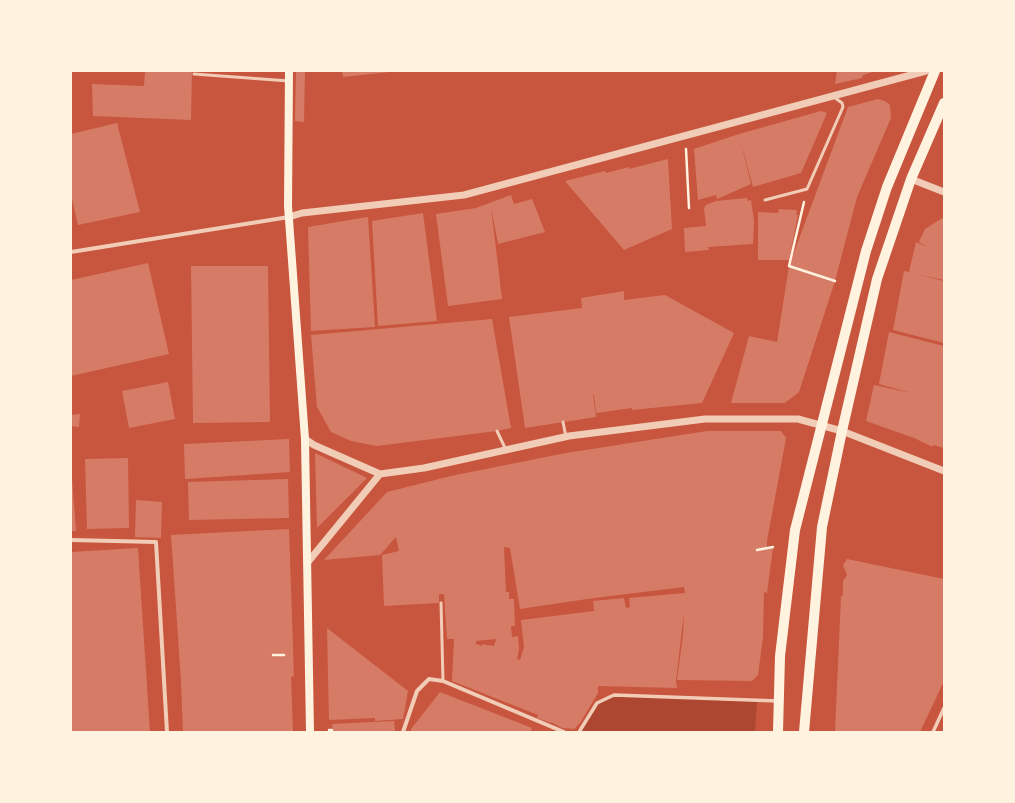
<!DOCTYPE html>
<style>
body{margin:0}
#map{position:relative;width:1015px;height:803px;overflow:hidden;background:#c8553d;font-family:"Open Sans",sans-serif}
canvas{display:block}
.frame{position:absolute;inset:0;border:72px solid #fff3e0;pointer-events:none}
</style>
<div id="map">
<canvas width="1015" height="803"></canvas>
<div class="frame"></div>
</div>
<script>
const g = document.querySelector('canvas').getContext('2d');
g.lineJoin = 'round';
function fill(path, color) { g.fillStyle = color; g.fill(path, 'evenodd'); }
const poly = rows => new Path2D(rows.map(r => 'M' + r).join(''));
function trace(path, color, width, dash) { g.strokeStyle = color; g.lineWidth = width; g.lineCap = dash ? 'butt' : 'round'; g.setLineDash(dash || []); g.stroke(path); }
const green = poly([
 [614,695,757,701,755,732,579,732,597,703]
]);
const building = poly([
 [145,71,192,71,191,120,93,116,92,84,144,86],
 [296,71,305,71,304,122,295,121],
 [342,71,389,71,389,72,343,77],
 [837,71,876,71,863,75,862,78,835,84],
 [878,99,885,101,890,105,891,118,857,197,835,281,799,392,785,403,731,403,749,336,777,342,789,266,848,107],
 [821,111,827,113,801,173,753,187,740,139,751,184,717,199,716,195,698,200,694,149,739,134],
 [117,123,140,212,78,225,71,195,71,134],
 [668,159,672,229,624,250,565,181,605,171,606,173,629,167,629,169],
 [511,195,514,204,532,199,545,232,498,244,491,207,502,299,448,306,436,214,476,208],
 [747,198,748,201,751,200,754,221,753,244,708,247,709,250,685,252,684,228,706,226,704,208,706,205,716,201],
 [779,209,797,210,796,215,798,215,789,260,758,260,758,212,778,213],
 [423,213,437,321,378,326,372,221],
 [368,217,375,327,311,331,308,227],
 [944,217,944,280,916,274,944,281,944,343,893,330,904,271,909,272,916,242,927,247,919,242,925,229],
 [148,263,169,354,71,376,71,280],
 [191,266,268,266,270,422,193,423],
 [624,291,624,300,665,295,734,333,702,403,632,410,632,408,596,413,594,395,593,395,596,417,525,428,509,317,582,308,581,298],
 [492,319,511,428,497,431,377,446,351,441,331,432,317,407,311,335],
 [889,332,944,346,944,448,933,445,933,447,914,438,866,421,874,385,911,393,879,384],
 [168,382,175,419,129,428,122,391],
 [80,414,79,427,71,426,71,415],
 [707,431,781,431,786,438,767,541,767,547,773,547,767,593,764,592,763,637,758,675,752,681,677,680,683,635,684,612,676,681,677,688,598,686,598,693,580,723,574,729,562,728,551,722,551,723,537,718,538,715,452,681,454,639,447,639,444,594,439,594,439,603,384,606,382,555,399,551,396,537,380,555,324,560,387,492,451,476,566,453],
 [504,547,510,548,520,609,594,598,684,587,685,593,629,598,630,607,626,608,624,598,593,601,594,611,521,620,524,647,520,660,517,659,519,650,502,648,519,650,518,636,512,637,511,626,515,626,514,599,509,599,509,592,506,592],
 [496,639,494,646,482,644,482,646,476,644,476,641],
 [289,439,290,472,185,479,184,444],
 [315,453,367,478,317,528],
 [128,458,129,528,87,529,85,459],
 [71,464,76,531,71,531],
 [288,479,289,518,189,520,188,482],
 [136,500,162,502,161,538,135,537],
 [289,529,294,676,291,677,293,732,183,732,181,681,171,535],
 [138,548,150,732,71,732,71,552],
 [847,559,944,579,944,681,920,732,835,732,841,596,843,595,843,581,847,575,843,565],
 [327,628,408,691,403,719,375,721,375,718,329,720],
 [440,692,532,728,530,732,411,732,411,729],
 [394,721,395,730,393,732,333,732,332,724]
]);
const path = poly([
 [686,149,689,208],
 [804,202,789,266,835,281],
 [757,550,773,547],
 [273,655,284,655],
 [329,730,332,730]
]);
const service = poly([
 [194,74,289,81],
 [765,200,807,189,843,107,842,103,834,97],
 [563,422,566,437],
 [497,431,506,450],
 [441,603,443,681]
]);
const pedestrian = poly([
 [579,732,597,703,614,695,778,701],
 [933,732,944,708]
]);
const minor = poly([
 [71,252,289,217],
 [71,540,156,542,167,732],
 [403,732,417,691,429,679,443,681,564,732]
]);
const tertiary = poly([
 [911,179,944,192],
 [289,217,302,213,464,195,926,71],
 [305,439,314,445,380,474,424,468,569,436,705,419,798,419,842,431,944,471],
 [308,562,380,474]
]);
const secondary = poly([
 [289,71,288,206,305,439,310,732]
]);
const primary = poly([
 [778,732,780,656,795,530,866,251,887,187,935,71],
 [804,732,822,527,842,431,877,279,911,179,944,103]
]);
fill(green, '#ae4732');
fill(building, '#d67c66');
trace(path, '#fff3e0', 2.5);
trace(service, '#f1ccb7', 3);
trace(pedestrian, '#f1ccb7', 3.5);
trace(minor, '#f1ccb7', 4);
trace(tertiary, '#f1ccb7', 7);
trace(secondary, '#fff3e0', 8);
trace(primary, '#fff3e0', 10);
</script>
